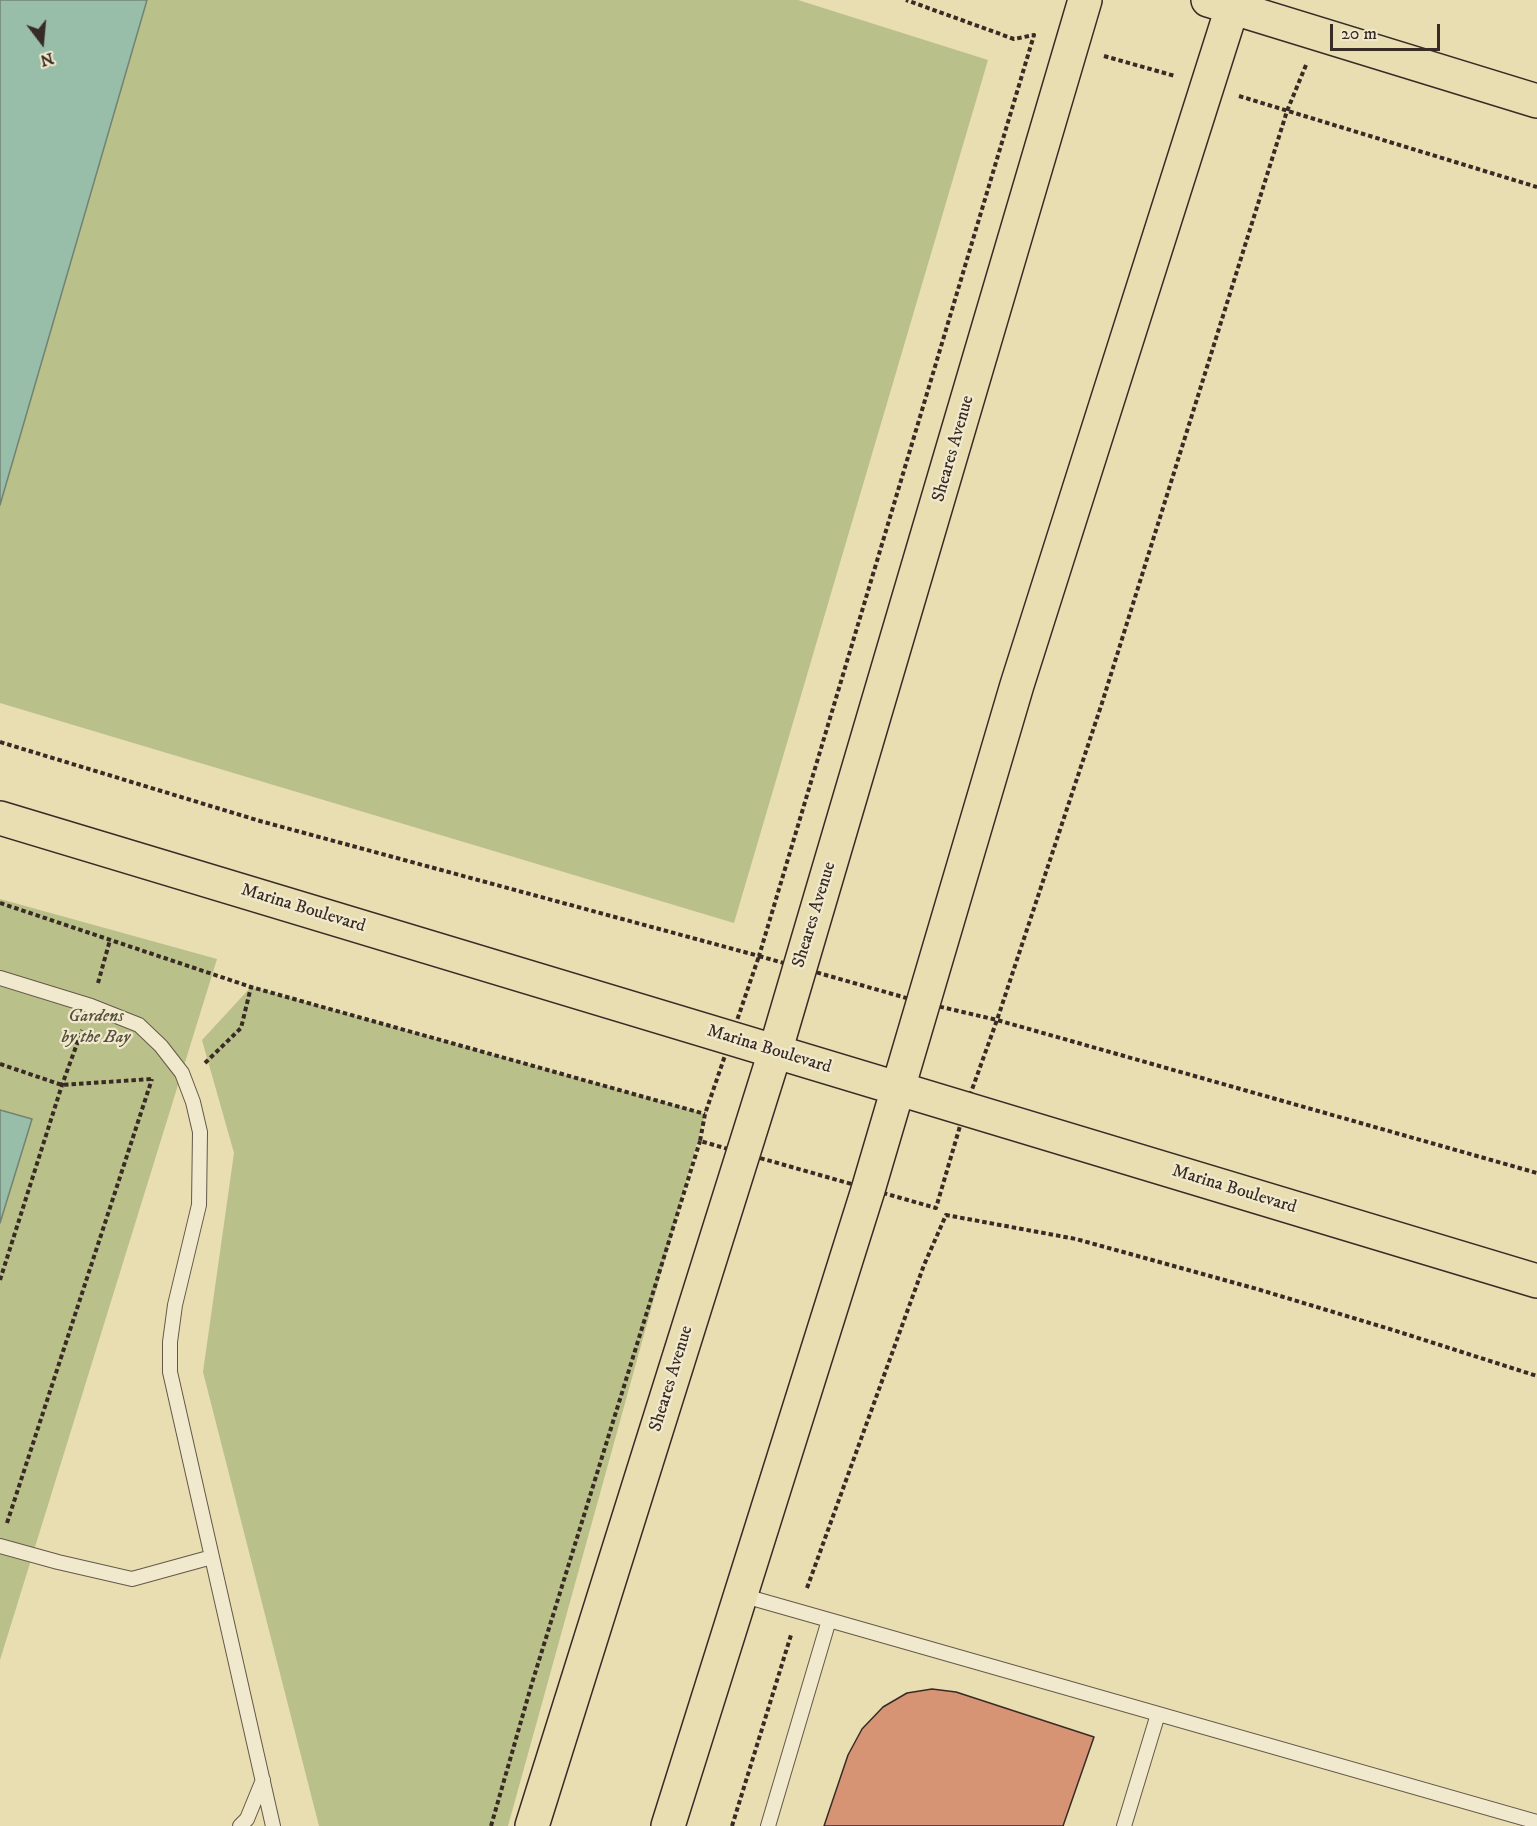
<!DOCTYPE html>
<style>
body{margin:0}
#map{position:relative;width:1537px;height:1826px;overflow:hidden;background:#e9ddb2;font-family:"IM FELL DW Pica",serif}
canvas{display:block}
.north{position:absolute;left:12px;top:12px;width:60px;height:60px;-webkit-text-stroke:4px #f1e9cd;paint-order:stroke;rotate:164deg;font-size:16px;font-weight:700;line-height:24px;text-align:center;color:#382b25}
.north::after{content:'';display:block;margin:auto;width:21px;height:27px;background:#382b25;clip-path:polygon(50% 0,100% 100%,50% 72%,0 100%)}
.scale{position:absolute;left:1330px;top:24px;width:110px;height:27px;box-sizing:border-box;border:3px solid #382b25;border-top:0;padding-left:8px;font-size:18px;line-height:21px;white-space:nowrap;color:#382b25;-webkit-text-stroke:4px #f1e9cd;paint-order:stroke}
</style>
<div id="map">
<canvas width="1537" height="1826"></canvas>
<div class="north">N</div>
<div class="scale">20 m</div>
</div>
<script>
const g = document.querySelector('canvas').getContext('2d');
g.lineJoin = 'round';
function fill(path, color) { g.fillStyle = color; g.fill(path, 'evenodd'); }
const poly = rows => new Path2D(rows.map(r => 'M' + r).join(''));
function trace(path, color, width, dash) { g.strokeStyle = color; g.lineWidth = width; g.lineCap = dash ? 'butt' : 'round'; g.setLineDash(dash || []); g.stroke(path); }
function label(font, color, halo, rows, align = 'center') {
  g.font = font + ' "IM FELL DW Pica",serif'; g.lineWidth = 4.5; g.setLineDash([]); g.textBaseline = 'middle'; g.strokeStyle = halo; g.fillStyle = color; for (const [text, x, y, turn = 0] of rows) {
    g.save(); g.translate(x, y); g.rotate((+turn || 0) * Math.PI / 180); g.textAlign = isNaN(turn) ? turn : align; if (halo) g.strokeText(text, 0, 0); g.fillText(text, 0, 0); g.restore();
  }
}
const green = poly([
 [0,0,798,0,988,60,734,923,0,703],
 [0,899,217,959,0,1660],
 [251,987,705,1114,508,1826,319,1826,203,1372,234,1153,202,1040]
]);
const water = poly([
 [0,0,147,0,0,505,0,0],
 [0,1110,32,1119,0,1223,0,1110]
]);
const building = poly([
 [932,1689,956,1692,1094,1737,1063,1826,824,1826,848,1755,862,1729,883,1707,907,1693,932,1689]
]);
const path = poly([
 [1104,56,1175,76],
 [1306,65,1287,111,1102,703,997,1020,1537,1173],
 [1239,96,1537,187],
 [0,742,260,821,759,956,1034,35,1014,39,906,0],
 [0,903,251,987,705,1114],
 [759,956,924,1003,997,1020,965,1109,936,1208,700,1141,705,1114,759,956],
 [98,983,110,940],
 [205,1063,241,1028,251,987],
 [0,1064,62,1085,152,1079],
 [0,1280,62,1085,82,1030],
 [7,1523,152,1079],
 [807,1588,924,1265,946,1215,1076,1239,1257,1289,1393,1330,1537,1376],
 [491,1826,532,1683,700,1141],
 [732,1826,791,1635]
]);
const lane = poly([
 [0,978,91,1006,139,1025,161,1046,182,1073,193,1102,200,1132,199,1205,175,1305,170,1342,170,1372,273,1826],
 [0,1546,58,1562,132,1579,212,1557],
 [741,1595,829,1620],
 [240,1826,247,1819,263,1780],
 [768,1826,829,1620,1537,1822],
 [1124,1826,1158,1714]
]);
const primary = poly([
 [1208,0,1537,101],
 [0,818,1537,1281],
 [532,1826,775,1052,1085,0],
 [668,1826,868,1190,1017,685,1232,8]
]);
const streetNames = [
 ["Sheares Avenue",954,449,-74],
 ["Marina Boulevard",303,909,17],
 ["Sheares Avenue",815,915,-73],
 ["Marina Boulevard",769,1050,17],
 ["Marina Boulevard",1234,1190,17],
 ["Sheares Avenue",672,1379,-73]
];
const parkNames = [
 ["Gardens",96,1017],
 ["by the Bay",96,1038]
];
fill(green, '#bac089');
fill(water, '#98bda8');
trace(water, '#728374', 1.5);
fill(building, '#d69475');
trace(building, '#382b25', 1.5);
trace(lane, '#645848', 16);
trace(primary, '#382b25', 36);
trace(path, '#382b25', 4, [4.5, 3]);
trace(lane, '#f1e9cd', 14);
trace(primary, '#e9ddb2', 33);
label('18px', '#382b25', '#f1e9cd', streetNames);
label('italic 18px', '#58503e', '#f1e9cd', parkNames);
</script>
